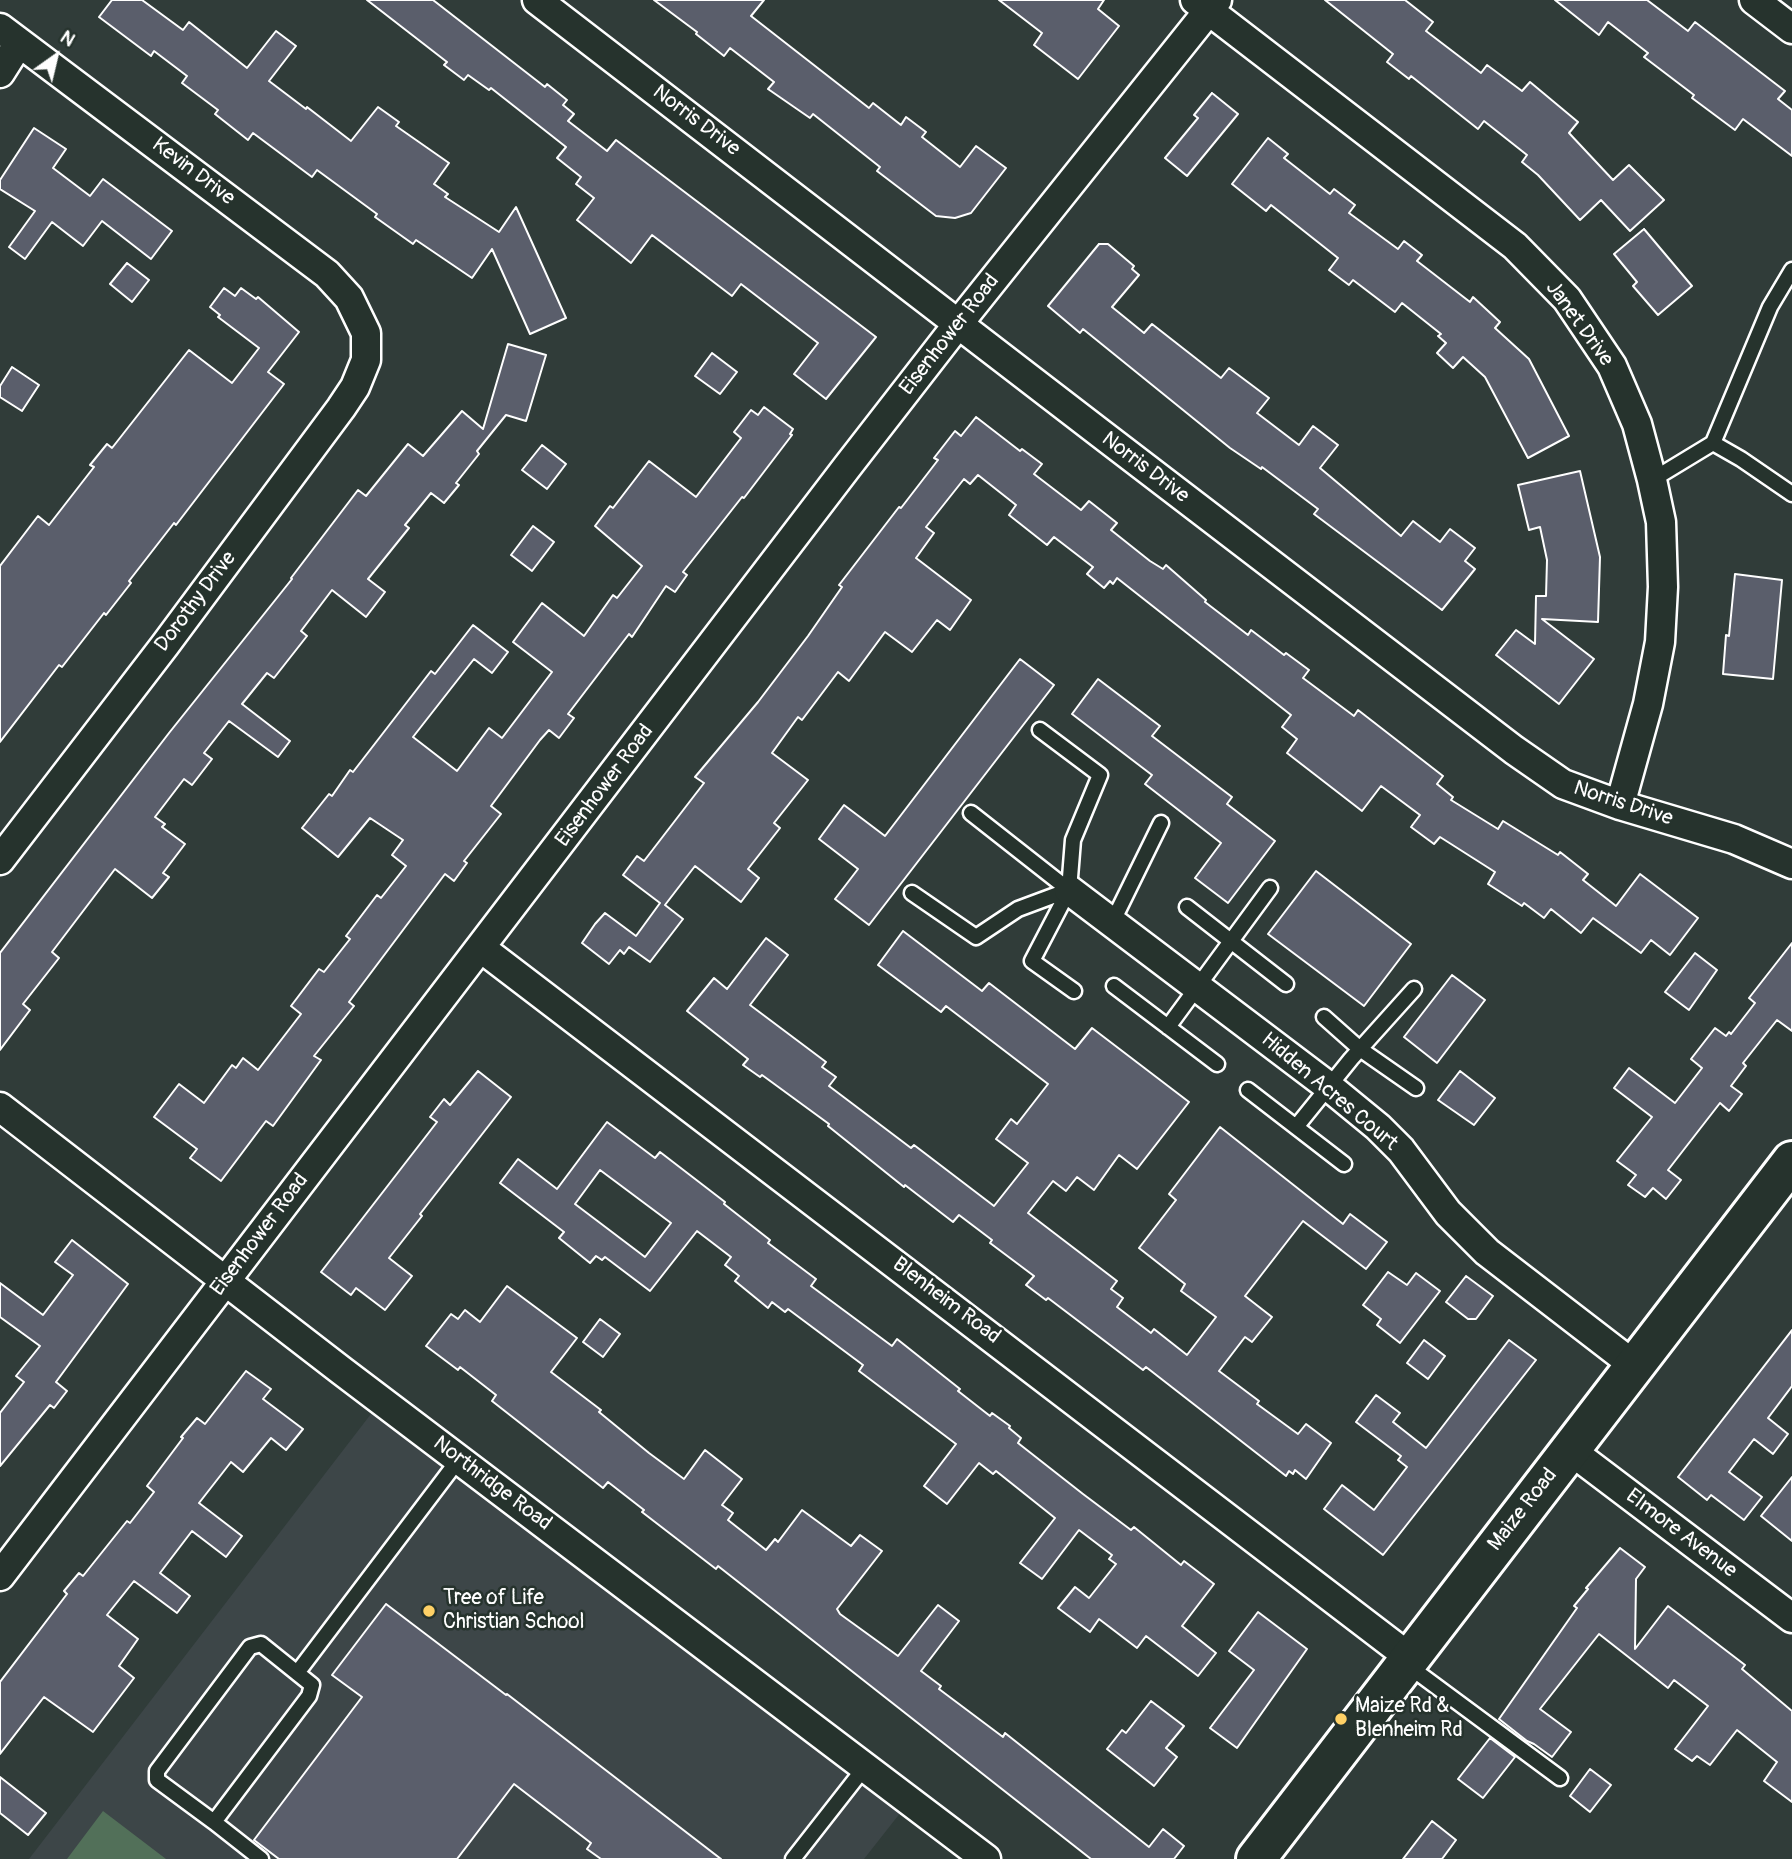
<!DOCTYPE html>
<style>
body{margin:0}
#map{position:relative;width:1792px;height:1859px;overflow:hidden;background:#303c39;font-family:Pangolin,sans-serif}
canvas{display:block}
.north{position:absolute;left:21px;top:21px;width:70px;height:70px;-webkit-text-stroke:5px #26332d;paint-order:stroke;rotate:34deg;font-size:19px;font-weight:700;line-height:28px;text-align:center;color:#fff}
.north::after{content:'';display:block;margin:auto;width:24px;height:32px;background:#fff;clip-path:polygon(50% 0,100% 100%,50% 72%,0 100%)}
</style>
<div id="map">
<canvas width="1792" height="1859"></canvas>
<div class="north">N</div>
</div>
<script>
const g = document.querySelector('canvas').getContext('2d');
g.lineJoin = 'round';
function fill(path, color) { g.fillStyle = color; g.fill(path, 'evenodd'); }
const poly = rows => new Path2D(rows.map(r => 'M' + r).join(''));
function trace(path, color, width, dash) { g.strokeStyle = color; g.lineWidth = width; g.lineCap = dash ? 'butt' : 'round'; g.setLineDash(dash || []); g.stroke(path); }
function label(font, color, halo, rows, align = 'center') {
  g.font = font + ' Pangolin,sans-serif'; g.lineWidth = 5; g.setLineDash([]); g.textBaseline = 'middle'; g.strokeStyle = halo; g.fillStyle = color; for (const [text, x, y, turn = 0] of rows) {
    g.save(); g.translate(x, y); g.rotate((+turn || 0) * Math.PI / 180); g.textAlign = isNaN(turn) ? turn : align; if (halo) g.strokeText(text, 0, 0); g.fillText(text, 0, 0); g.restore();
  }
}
const built = poly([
 [374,1410,901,1812,864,1859,29,1859]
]);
const green = poly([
 [103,1811,166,1859,67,1859]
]);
const building = poly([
 [112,0,142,0,183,30,189,22,247,68,276,31,296,46,269,81,306,109,307,107,351,141,378,107,399,122,396,126,449,163,434,184,448,194,445,197,499,232,516,207,566,318,530,334,492,249,472,278,416,240,413,244,375,217,377,214,317,170,312,177,253,133,248,140,215,114,218,110,182,83,187,76,154,51,151,56,99,17,112,0],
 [367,0,433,0,545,87,547,84,567,100,563,105,574,114,568,121,607,151,616,140,876,337,826,399,794,374,818,343,741,284,732,296,652,235,631,263,577,220,594,198,576,184,581,177,557,158,566,147,491,88,489,90,468,75,464,80,444,65,447,62,367,0],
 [654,0,764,0,751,16,869,108,873,103,901,125,906,117,926,132,922,137,960,167,976,146,1006,168,971,213,955,218,936,216,877,171,880,167,813,114,810,118,768,89,774,82,730,48,724,56,696,34,697,32,654,0],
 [999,0,1104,0,1098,9,1119,26,1078,79,1034,45,1042,33,999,0],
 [1325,0,1405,0,1433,22,1426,31,1481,73,1487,65,1522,91,1530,82,1578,122,1569,133,1613,180,1629,165,1664,200,1630,231,1601,200,1580,220,1538,175,1522,162,1527,155,1484,121,1478,129,1411,76,1409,79,1387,62,1393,54,1325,0],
 [1555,0,1647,0,1688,31,1695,22,1785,91,1778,99,1792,110,1792,156,1743,119,1735,130,1692,98,1694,95,1644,57,1648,53,1608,22,1599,35,1555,0],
 [1212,93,1238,114,1187,176,1165,158,1198,118,1194,115,1212,93],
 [34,128,66,149,53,168,90,196,103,179,172,231,151,259,102,221,83,246,52,222,25,259,9,247,35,211,0,189,0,180,34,128],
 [1268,138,1288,154,1284,158,1330,194,1334,189,1355,205,1349,213,1398,249,1404,241,1422,255,1417,261,1470,302,1473,297,1500,322,1495,328,1529,359,1569,436,1528,458,1485,377,1463,357,1453,368,1437,353,1446,343,1438,336,1441,334,1402,303,1395,312,1353,280,1349,285,1329,270,1338,258,1271,205,1266,211,1232,184,1268,138],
 [1644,229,1692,286,1658,315,1633,286,1637,282,1614,254,1644,229],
 [1099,244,1108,244,1134,266,1132,269,1139,275,1112,307,1144,333,1152,324,1221,378,1229,368,1269,398,1257,413,1299,445,1313,426,1338,445,1320,468,1401,536,1413,521,1440,542,1450,529,1475,548,1465,561,1475,569,1442,610,1314,514,1318,509,1262,467,1261,469,1230,448,1083,329,1080,333,1048,306,1099,244],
 [127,263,149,280,132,302,110,284,127,263],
 [224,288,235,296,241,288,256,299,258,297,299,332,268,372,284,384,176,525,174,523,129,581,131,583,106,615,104,613,62,667,59,665,0,742,0,566,38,516,49,525,94,467,90,465,107,444,112,448,189,350,232,383,259,348,218,317,220,315,210,307,224,288],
 [508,344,546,355,526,421,506,415,477,451,479,454,456,483,459,485,444,503,431,493,405,525,409,528,368,579,385,592,366,617,332,590,301,631,307,636,274,678,267,673,242,704,290,741,278,757,229,721,204,753,212,759,192,785,184,779,155,817,165,824,162,827,185,844,163,873,169,877,152,898,115,869,52,952,59,958,23,1004,30,1010,0,1050,0,953,169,733,292,579,291,578,358,490,366,496,408,444,423,456,462,411,483,429,508,344],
 [712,353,737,372,720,394,695,376,712,353],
 [12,367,39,385,22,411,0,397,0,386,12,367],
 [764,407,793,429,790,434,792,435,744,498,742,497,683,572,687,575,675,592,666,586,632,637,629,634,568,714,574,718,559,738,549,730,540,740,491,806,501,814,464,861,467,863,454,881,445,874,349,1002,354,1006,314,1056,321,1060,273,1126,266,1121,221,1181,190,1158,197,1149,154,1117,179,1084,204,1103,232,1065,236,1068,243,1058,258,1070,301,1014,291,1006,319,969,324,972,350,939,346,936,377,895,381,898,406,866,392,855,403,840,370,818,338,857,302,828,329,794,332,796,350,770,353,772,431,671,435,674,473,625,508,652,492,673,474,659,413,737,457,771,489,728,502,738,552,672,513,642,542,603,584,636,613,595,617,598,642,566,595,526,610,506,613,508,649,461,696,497,741,438,734,432,751,410,758,415,764,407],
 [976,417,1020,451,1022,449,1042,464,1034,474,1081,510,1089,501,1117,523,1111,530,1150,561,1163,569,1166,565,1206,600,1205,602,1248,635,1251,630,1284,655,1286,653,1309,670,1303,678,1354,716,1358,710,1443,776,1437,784,1453,797,1451,800,1498,829,1503,821,1558,855,1560,852,1588,874,1583,880,1616,906,1640,874,1698,918,1670,955,1651,940,1641,953,1593,918,1581,933,1551,909,1544,918,1524,903,1522,906,1488,884,1495,872,1440,837,1434,844,1411,827,1420,815,1381,786,1362,811,1287,753,1297,739,1282,727,1291,715,1117,578,1113,584,1110,581,1104,588,1087,574,1093,567,1054,537,1047,545,1009,515,1016,505,978,475,970,484,964,479,926,527,934,533,916,558,971,600,950,630,937,620,912,652,885,632,849,681,838,672,802,720,798,717,772,753,808,780,774,823,780,828,748,869,759,878,741,902,695,866,665,905,683,919,650,962,629,947,624,954,620,950,609,964,582,943,595,924,605,913,636,936,660,903,623,875,637,856,644,861,704,783,695,777,758,702,808,636,842,587,839,585,899,507,901,508,938,460,934,458,955,431,961,436,976,417],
 [542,445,566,464,547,489,522,470,542,445],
 [1580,471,1600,557,1598,622,1542,619,1594,659,1559,704,1496,655,1516,630,1535,644,1536,596,1546,596,1547,560,1540,527,1529,530,1518,485,1580,471],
 [533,526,554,542,532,571,511,555,533,526],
 [1735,574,1782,580,1773,679,1723,674,1726,635,1729,636,1735,574],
 [1020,659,1054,685,869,925,835,899,858,869,819,839,844,805,885,836,1020,659],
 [1098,679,1160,726,1152,736,1232,797,1227,804,1275,841,1228,903,1195,878,1221,843,1145,784,1152,775,1072,714,1098,679],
 [1316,871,1411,944,1364,1006,1268,934,1316,871],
 [903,931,982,991,989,983,1075,1049,1092,1028,1189,1102,1137,1169,1119,1155,1094,1190,1077,1177,1066,1191,1053,1181,1028,1213,1117,1281,1111,1289,1123,1298,1117,1307,1151,1333,1154,1329,1187,1355,1216,1317,1181,1291,1185,1284,1139,1248,1176,1200,1169,1194,1220,1127,1343,1224,1350,1214,1387,1242,1366,1269,1303,1221,1245,1296,1272,1317,1252,1342,1245,1337,1219,1371,1259,1401,1257,1404,1298,1434,1306,1424,1331,1443,1306,1479,1295,1470,1293,1474,1289,1471,1286,1476,1146,1367,1143,1370,1048,1298,1046,1300,1026,1285,1034,1276,990,1243,992,1240,959,1215,953,1222,905,1185,904,1187,828,1126,829,1124,762,1075,760,1077,743,1065,748,1059,687,1011,714,978,727,989,766,938,788,955,750,1005,826,1062,822,1067,836,1077,829,1086,911,1148,914,1145,994,1206,1028,1163,996,1139,1011,1119,1017,1124,1048,1084,946,1006,941,1012,878,965,903,931],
 [1792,943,1792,1031,1777,1020,1743,1063,1746,1066,1731,1086,1742,1094,1729,1111,1720,1103,1668,1170,1681,1180,1666,1199,1653,1188,1645,1197,1628,1185,1636,1175,1617,1161,1652,1117,1614,1088,1629,1068,1675,1103,1702,1068,1691,1059,1715,1028,1726,1036,1729,1032,1731,1034,1755,1003,1749,998,1792,943],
 [1695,953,1717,970,1689,1010,1665,992,1695,953],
 [1452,975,1485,1000,1437,1063,1404,1037,1452,975],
 [478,1071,511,1097,420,1214,422,1216,389,1258,412,1276,385,1310,356,1288,351,1295,321,1272,437,1122,430,1117,444,1099,450,1105,478,1071],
 [1460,1071,1495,1098,1474,1125,1438,1100,1460,1071],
 [607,1122,655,1158,660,1152,725,1202,724,1204,770,1240,768,1243,816,1279,811,1286,892,1346,897,1339,960,1389,958,1391,990,1416,992,1413,1010,1426,1009,1428,1021,1438,1018,1443,1083,1494,1131,1530,1134,1527,1181,1565,1184,1561,1214,1584,1182,1626,1216,1653,1198,1676,1146,1636,1137,1648,1099,1619,1090,1632,1058,1608,1075,1587,1089,1598,1116,1564,1109,1559,1112,1555,1079,1530,1042,1579,1020,1563,1055,1518,996,1471,993,1474,979,1463,947,1504,924,1486,956,1444,859,1371,863,1365,788,1309,785,1312,772,1302,768,1308,735,1281,739,1276,725,1265,731,1257,697,1231,650,1291,605,1257,602,1260,596,1256,590,1263,559,1238,564,1232,500,1183,518,1159,557,1189,607,1122],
 [600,1170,671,1223,645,1257,575,1204,600,1170],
 [72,1240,128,1284,56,1382,67,1391,54,1408,50,1405,0,1466,0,1413,24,1382,16,1376,40,1346,0,1317,0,1283,43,1315,73,1275,55,1262,72,1240],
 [1388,1272,1407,1285,1416,1273,1440,1291,1400,1343,1377,1325,1381,1319,1363,1305,1388,1272],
 [1466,1276,1493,1296,1476,1319,1468,1319,1446,1302,1466,1276],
 [507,1286,577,1338,551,1372,601,1410,599,1412,649,1453,684,1479,705,1450,742,1479,722,1505,733,1513,728,1520,766,1550,775,1539,778,1542,802,1510,851,1546,860,1535,882,1551,837,1609,840,1614,898,1656,938,1605,959,1621,921,1671,941,1686,939,1689,1003,1737,1005,1733,1149,1847,1163,1829,1184,1846,1174,1859,1091,1859,718,1566,716,1569,642,1512,644,1510,608,1482,603,1488,492,1401,496,1395,460,1367,458,1370,426,1346,451,1314,458,1319,465,1310,480,1322,507,1286],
 [600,1319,620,1334,603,1357,583,1342,600,1319],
 [1792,1330,1792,1386,1768,1418,1788,1434,1773,1454,1754,1439,1729,1472,1762,1497,1744,1520,1711,1495,1707,1500,1678,1477,1792,1330],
 [1424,1340,1445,1356,1428,1379,1407,1363,1424,1340],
 [1509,1340,1536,1360,1383,1555,1324,1509,1342,1485,1374,1510,1407,1467,1398,1460,1401,1456,1356,1422,1376,1395,1400,1413,1393,1422,1426,1448,1509,1340],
 [246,1371,271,1389,263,1399,303,1429,286,1450,271,1438,243,1472,231,1462,199,1503,242,1536,226,1557,192,1531,160,1573,190,1596,177,1613,134,1581,107,1615,138,1639,119,1666,134,1678,93,1732,44,1697,0,1754,0,1682,67,1594,64,1591,79,1573,83,1576,127,1521,130,1523,154,1492,147,1486,183,1438,181,1437,197,1418,205,1424,246,1371],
 [1792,1477,1792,1541,1761,1516,1792,1477],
 [1620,1548,1645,1567,1636,1579,1635,1649,1668,1606,1745,1665,1742,1669,1792,1711,1792,1802,1764,1781,1777,1762,1737,1730,1710,1765,1697,1756,1692,1761,1675,1749,1708,1706,1674,1680,1668,1688,1599,1634,1540,1709,1571,1732,1552,1757,1534,1744,1527,1741,1499,1719,1577,1608,1574,1606,1588,1589,1586,1588,1620,1548],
 [386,1604,506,1695,507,1694,721,1859,601,1859,587,1849,591,1843,514,1784,457,1859,279,1859,254,1840,362,1697,332,1675,386,1604],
 [1258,1612,1307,1649,1237,1748,1210,1728,1254,1670,1229,1651,1258,1612],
 [1151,1701,1184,1726,1166,1748,1177,1757,1154,1786,1107,1749,1122,1730,1126,1733,1151,1701],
 [1490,1738,1515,1757,1483,1798,1458,1779,1490,1738],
 [1590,1769,1611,1785,1590,1812,1570,1796,1590,1769],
 [0,1777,46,1813,28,1835,0,1813,0,1777],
 [1432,1821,1456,1840,1442,1859,1403,1859,1432,1821]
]);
const lane = poly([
 [1713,443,1741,459,1792,494],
 [1652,480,1713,443,1770,307,1792,270],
 [1040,730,1100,775,1073,840,1069,890,1032,961,1074,991],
 [971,813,1069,890],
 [912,893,976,937,1018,909,1069,890],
 [1187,907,1286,984],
 [1112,923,1161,823],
 [1114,986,1217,1064],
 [1324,1017,1360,1049,1416,1088],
 [1168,1027,1270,888],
 [1248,1090,1344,1164],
 [1296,1127,1351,1059,1414,989],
 [261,1644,312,1685,309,1696,214,1822,157,1780,157,1771,250,1647,261,1644],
 [1406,1664,1560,1778],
 [297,1673,459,1459],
 [214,1822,261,1859],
 [793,1859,865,1767]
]);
const street = poly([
 [537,0,1100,433,1514,750,1563,784,1620,805,1734,839,1792,864],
 [1195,0,1515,246,1567,299,1612,366,1637,424,1652,480,1661,522,1663,587,1660,642,1648,704,1620,805],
 [1754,0,1792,29],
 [0,28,327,274,349,298,366,333,366,360,355,387,341,408,165,645,0,860],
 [0,73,19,43],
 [1069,890,1328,1086,1378,1127,1401,1150,1448,1213,1487,1252,1635,1366],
 [481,948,1409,1657],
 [0,1107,342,1371,986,1859],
 [1570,1450,1792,1618],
 [0,1576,847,467,958,324,1217,0]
]);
const secondary = poly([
 [1256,1859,1792,1161]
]);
const markers = [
 [429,1611,7,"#ffd166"],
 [1341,1719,7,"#ffd166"]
];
const streetNames = [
 ["Norris Drive",696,121,37],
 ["Kevin Drive",193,172,37],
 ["Janet Drive",1579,324,54],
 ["Eisenhower Road",950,335,-52],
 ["Norris Drive",1145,468,37],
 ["Dorothy Drive",196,602,-53],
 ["Eisenhower Road",605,786,-53],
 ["Norris Drive",1623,804,18],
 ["Hidden Acres Court",1329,1092,40],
 ["Eisenhower Road",260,1235,-53],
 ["Blenheim Road",946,1301,37],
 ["Northridge Road",492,1484,37],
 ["Maize Road",1523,1510,-52],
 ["Elmore Avenue",1681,1534,37]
];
const poiNames = [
 ["Tree of Life",443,1599],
 ["Christian School",443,1623],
 ["Maize Rd &",1355,1707],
 ["Blenheim Rd",1355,1731]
];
fill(built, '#3d4648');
fill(green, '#527059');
fill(building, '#5a5e6b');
trace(building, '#fff', 2);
trace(lane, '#fff', 19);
trace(street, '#fff', 33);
trace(secondary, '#fff', 44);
trace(lane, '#26332d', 14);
trace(street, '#26332d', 28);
trace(secondary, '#26332d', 38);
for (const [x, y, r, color] of markers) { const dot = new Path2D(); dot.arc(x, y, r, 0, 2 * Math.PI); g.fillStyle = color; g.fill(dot); trace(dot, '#26332d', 2.5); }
label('21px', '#fff', '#26332d', streetNames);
label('21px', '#fff', '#26332d', poiNames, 'left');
</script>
